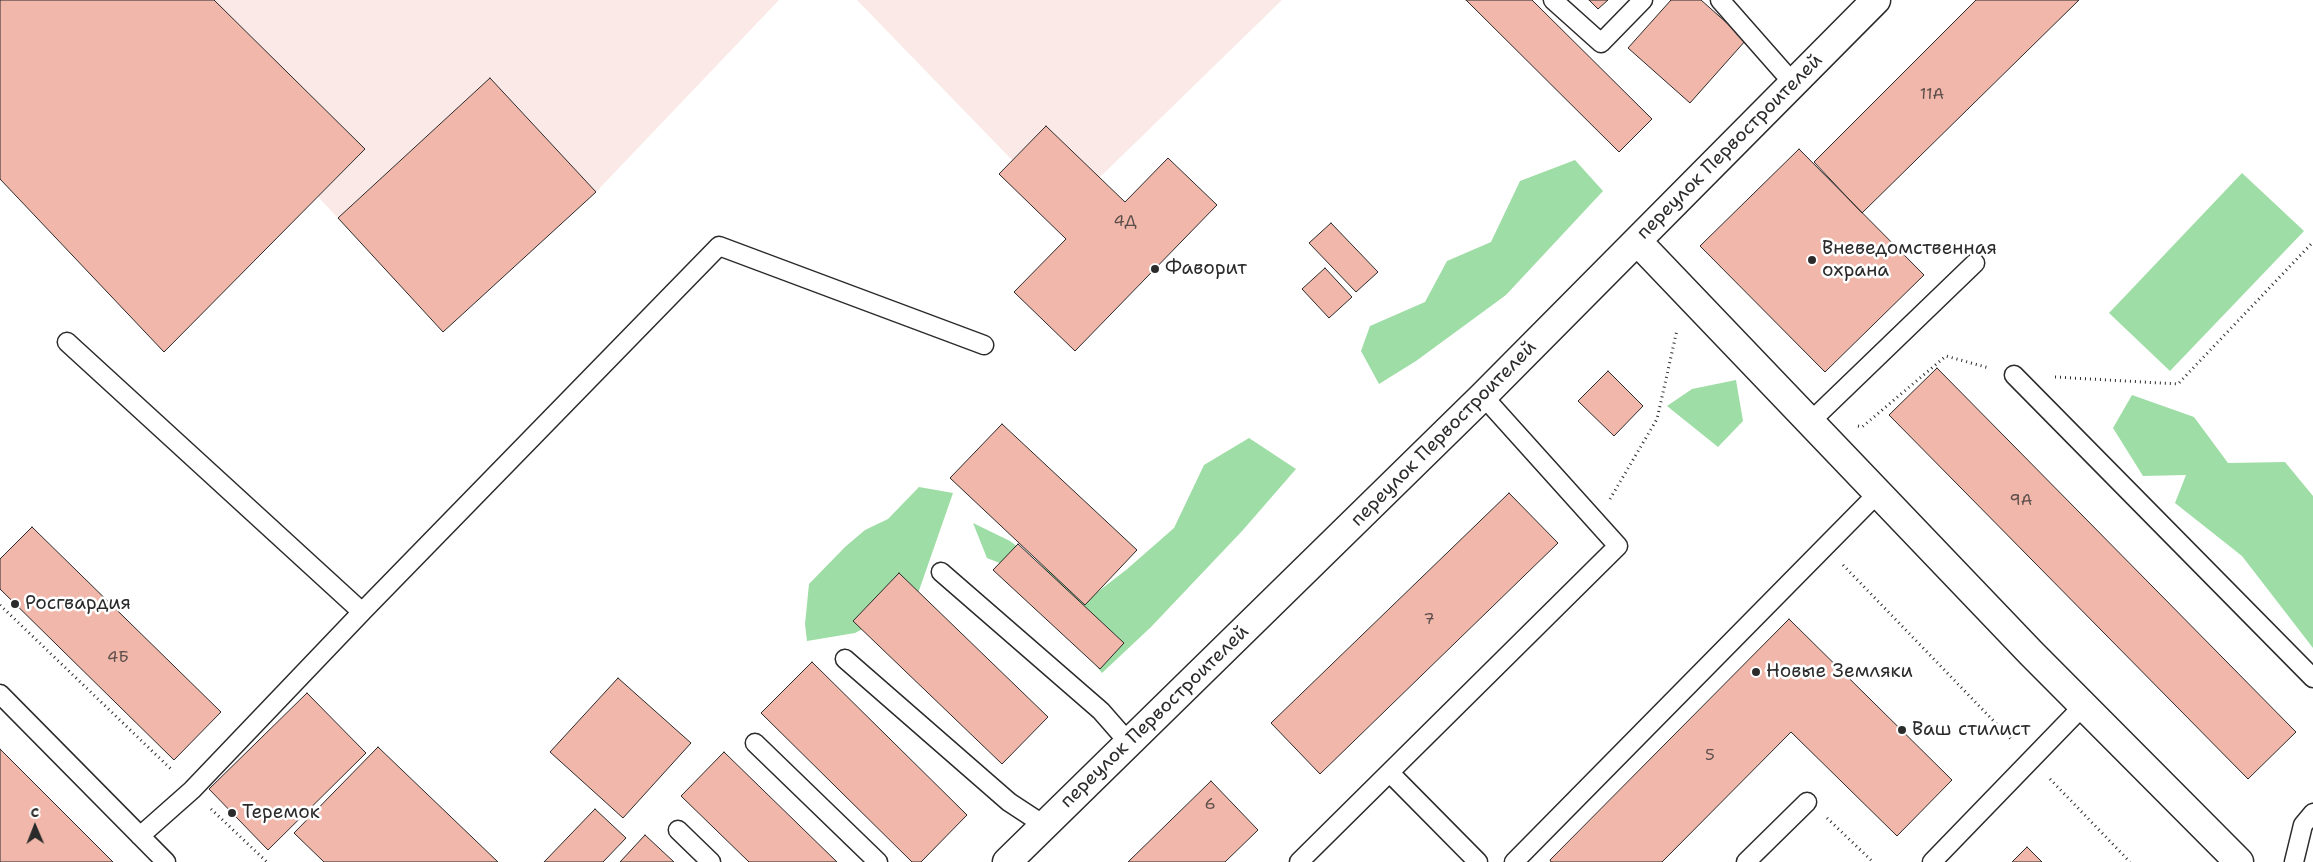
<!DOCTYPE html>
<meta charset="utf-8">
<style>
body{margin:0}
#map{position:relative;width:2313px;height:862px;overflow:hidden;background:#fff;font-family:"Shantell Sans",sans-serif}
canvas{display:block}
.north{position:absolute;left:10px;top:802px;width:50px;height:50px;-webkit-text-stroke:4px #fff;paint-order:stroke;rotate:359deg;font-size:14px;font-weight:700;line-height:20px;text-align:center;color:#2b2b2b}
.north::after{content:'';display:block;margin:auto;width:18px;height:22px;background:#2b2b2b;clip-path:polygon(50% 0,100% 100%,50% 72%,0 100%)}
</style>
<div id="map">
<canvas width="2313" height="862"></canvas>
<div class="north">С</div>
</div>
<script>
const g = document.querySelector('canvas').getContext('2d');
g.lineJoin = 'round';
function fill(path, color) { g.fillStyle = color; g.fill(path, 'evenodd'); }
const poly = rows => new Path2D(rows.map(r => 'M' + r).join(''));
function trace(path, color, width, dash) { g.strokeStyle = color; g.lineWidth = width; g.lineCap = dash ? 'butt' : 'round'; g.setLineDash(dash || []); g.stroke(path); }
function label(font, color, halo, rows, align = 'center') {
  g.font = font + ' "Shantell Sans",sans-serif'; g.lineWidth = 5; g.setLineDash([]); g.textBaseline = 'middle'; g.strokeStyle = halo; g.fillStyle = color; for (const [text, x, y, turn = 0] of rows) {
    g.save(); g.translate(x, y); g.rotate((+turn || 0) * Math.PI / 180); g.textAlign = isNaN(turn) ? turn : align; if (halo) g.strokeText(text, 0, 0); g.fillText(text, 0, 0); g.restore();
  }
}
const built = poly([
 [214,0,779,0,596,192,490,78,338,218,318,197,365,149],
 [857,0,1282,0,1099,178,1046,126,1012,160]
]);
const green = poly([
 [1575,160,1603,191,1506,295,1416,361,1379,384,1361,351,1370,326,1425,302,1447,261,1491,242,1520,181],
 [2242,173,2304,231,2170,371,2109,313],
 [1736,380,1743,421,1718,447,1667,406,1692,389],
 [2132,395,2194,417,2228,463,2285,462,2313,496,2313,648,2242,556,2175,503,2186,475,2143,476,2113,428],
 [1249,438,1296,469,1243,530,1151,627,1102,673,1022,572,987,558,973,523,1010,541,1087,600,1126,570,1174,528,1204,465],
 [919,487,953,493,915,602,855,633,807,641,805,624,809,584,845,547,865,530,888,519]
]);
const building = poly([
 [0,0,214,0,365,149,164,352,0,179,0,0],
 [1466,0,1532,0,1652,119,1619,152,1466,0],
 [1589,0,1608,0,1598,9,1589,0],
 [1671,0,1701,0,1746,40,1690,103,1628,48,1671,0],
 [1976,0,2079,0,1862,213,1814,162,1976,0],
 [490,78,596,192,443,332,338,218,490,78],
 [1046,126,1125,202,1168,158,1217,205,1075,351,1014,292,1066,239,999,174,1046,126],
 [1799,149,1924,275,1825,372,1700,246,1799,149],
 [1331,223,1378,272,1356,292,1309,243,1331,223],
 [1325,268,1352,297,1329,318,1302,289,1325,268],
 [1937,368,2296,732,2248,779,1889,415,1937,368],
 [1608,371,1643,406,1614,436,1578,401,1608,371],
 [1002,424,1137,550,1085,605,950,478,1002,424],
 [1509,493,1558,543,1320,774,1271,723,1509,493],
 [32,527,221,712,174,760,0,589,0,559,32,527],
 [1018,544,1124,643,1100,669,993,570,1018,544],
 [899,573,1048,717,1002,764,853,621,899,573],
 [1789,619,1952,780,1897,836,1791,732,1662,862,1551,862,1550,860,1789,619],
 [812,662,967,815,921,862,912,862,761,713,812,662],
 [618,678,691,743,623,818,550,752,618,678],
 [307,693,366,753,268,850,209,789,307,693],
 [378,747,498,862,324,862,294,833,378,747],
 [0,749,113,862,0,862,0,749],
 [724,752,837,862,749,862,681,796,724,752],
 [1211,781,1258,830,1225,862,1128,862,1211,781],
 [595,809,626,838,603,862,544,862,595,809],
 [645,835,674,862,620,862,645,835],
 [2027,847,2042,862,2012,862,2027,847]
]);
const path = poly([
 [2055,377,2178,384,2313,242],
 [1858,426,1862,427,1946,356,1989,368],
 [1610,499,1657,419,1677,330],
 [1843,565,2012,740],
 [0,605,173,771],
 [2050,779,2130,862],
 [211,809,267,862],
 [1827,818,1873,862]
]);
const service = poly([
 [1553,0,1601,43,1643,0],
 [1720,0,1793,83],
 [67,342,362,612,192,790,140,836],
 [2014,375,2313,678],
 [1810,422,1975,263],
 [941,572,1101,711,1129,743],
 [362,612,719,246,984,345],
 [845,659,1009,802,1044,825],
 [0,694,166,862],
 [755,743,878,862],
 [1390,773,1478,862],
 [678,830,711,862],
 [1299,862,1618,546,1483,396],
 [1514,862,1878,493],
 [1746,862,1807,802],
 [1932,862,2084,705],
 [2294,862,2303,825,2313,813]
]);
const minor = poly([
 [1637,241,2031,653,2239,862],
 [1007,862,1483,396,1876,0]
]);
const markers = [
 [1812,260,5,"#2b2b2b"],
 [1155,269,5,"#2b2b2b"],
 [15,604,5,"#2b2b2b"],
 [1756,672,5,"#2b2b2b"],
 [1902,730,5,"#2b2b2b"],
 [232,813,5,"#2b2b2b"]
];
const numberNames = [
 ["11А",1932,95],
 ["4Д",1125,222],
 ["9А",2021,501],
 ["7",1429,620],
 ["4Б",118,658],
 ["5",1710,756],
 ["6",1210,805]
];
const streetNames = [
 ["переулок Первостроителей",1730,147,-45],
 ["переулок Первостроителей",1444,434,-45],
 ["переулок Первостроителей",1155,717,-44]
];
const poiNames = [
 ["Вневедомственная",1822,249],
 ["охрана",1822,271],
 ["Фаворит",1165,269],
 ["Росгвардия",25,604],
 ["Новые Земляки",1766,672],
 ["Ваш стилист",1912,730],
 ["Теремок",242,813]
];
fill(built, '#fae9e6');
fill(green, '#9edda5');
fill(building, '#f0b7aa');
trace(building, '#2b2b2b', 1);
trace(service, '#2b2b2b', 21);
trace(minor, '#2b2b2b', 31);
trace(path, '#2b2b2b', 3, [1, 4]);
trace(service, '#fff', 18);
trace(minor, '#fff', 28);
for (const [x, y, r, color] of markers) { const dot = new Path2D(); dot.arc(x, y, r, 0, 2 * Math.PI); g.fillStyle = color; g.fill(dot); trace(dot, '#fff', 2); }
label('16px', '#5c4e4b', null, numberNames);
label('19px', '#2b2b2b', '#fff', streetNames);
label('19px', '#2b2b2b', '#fff', poiNames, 'left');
</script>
